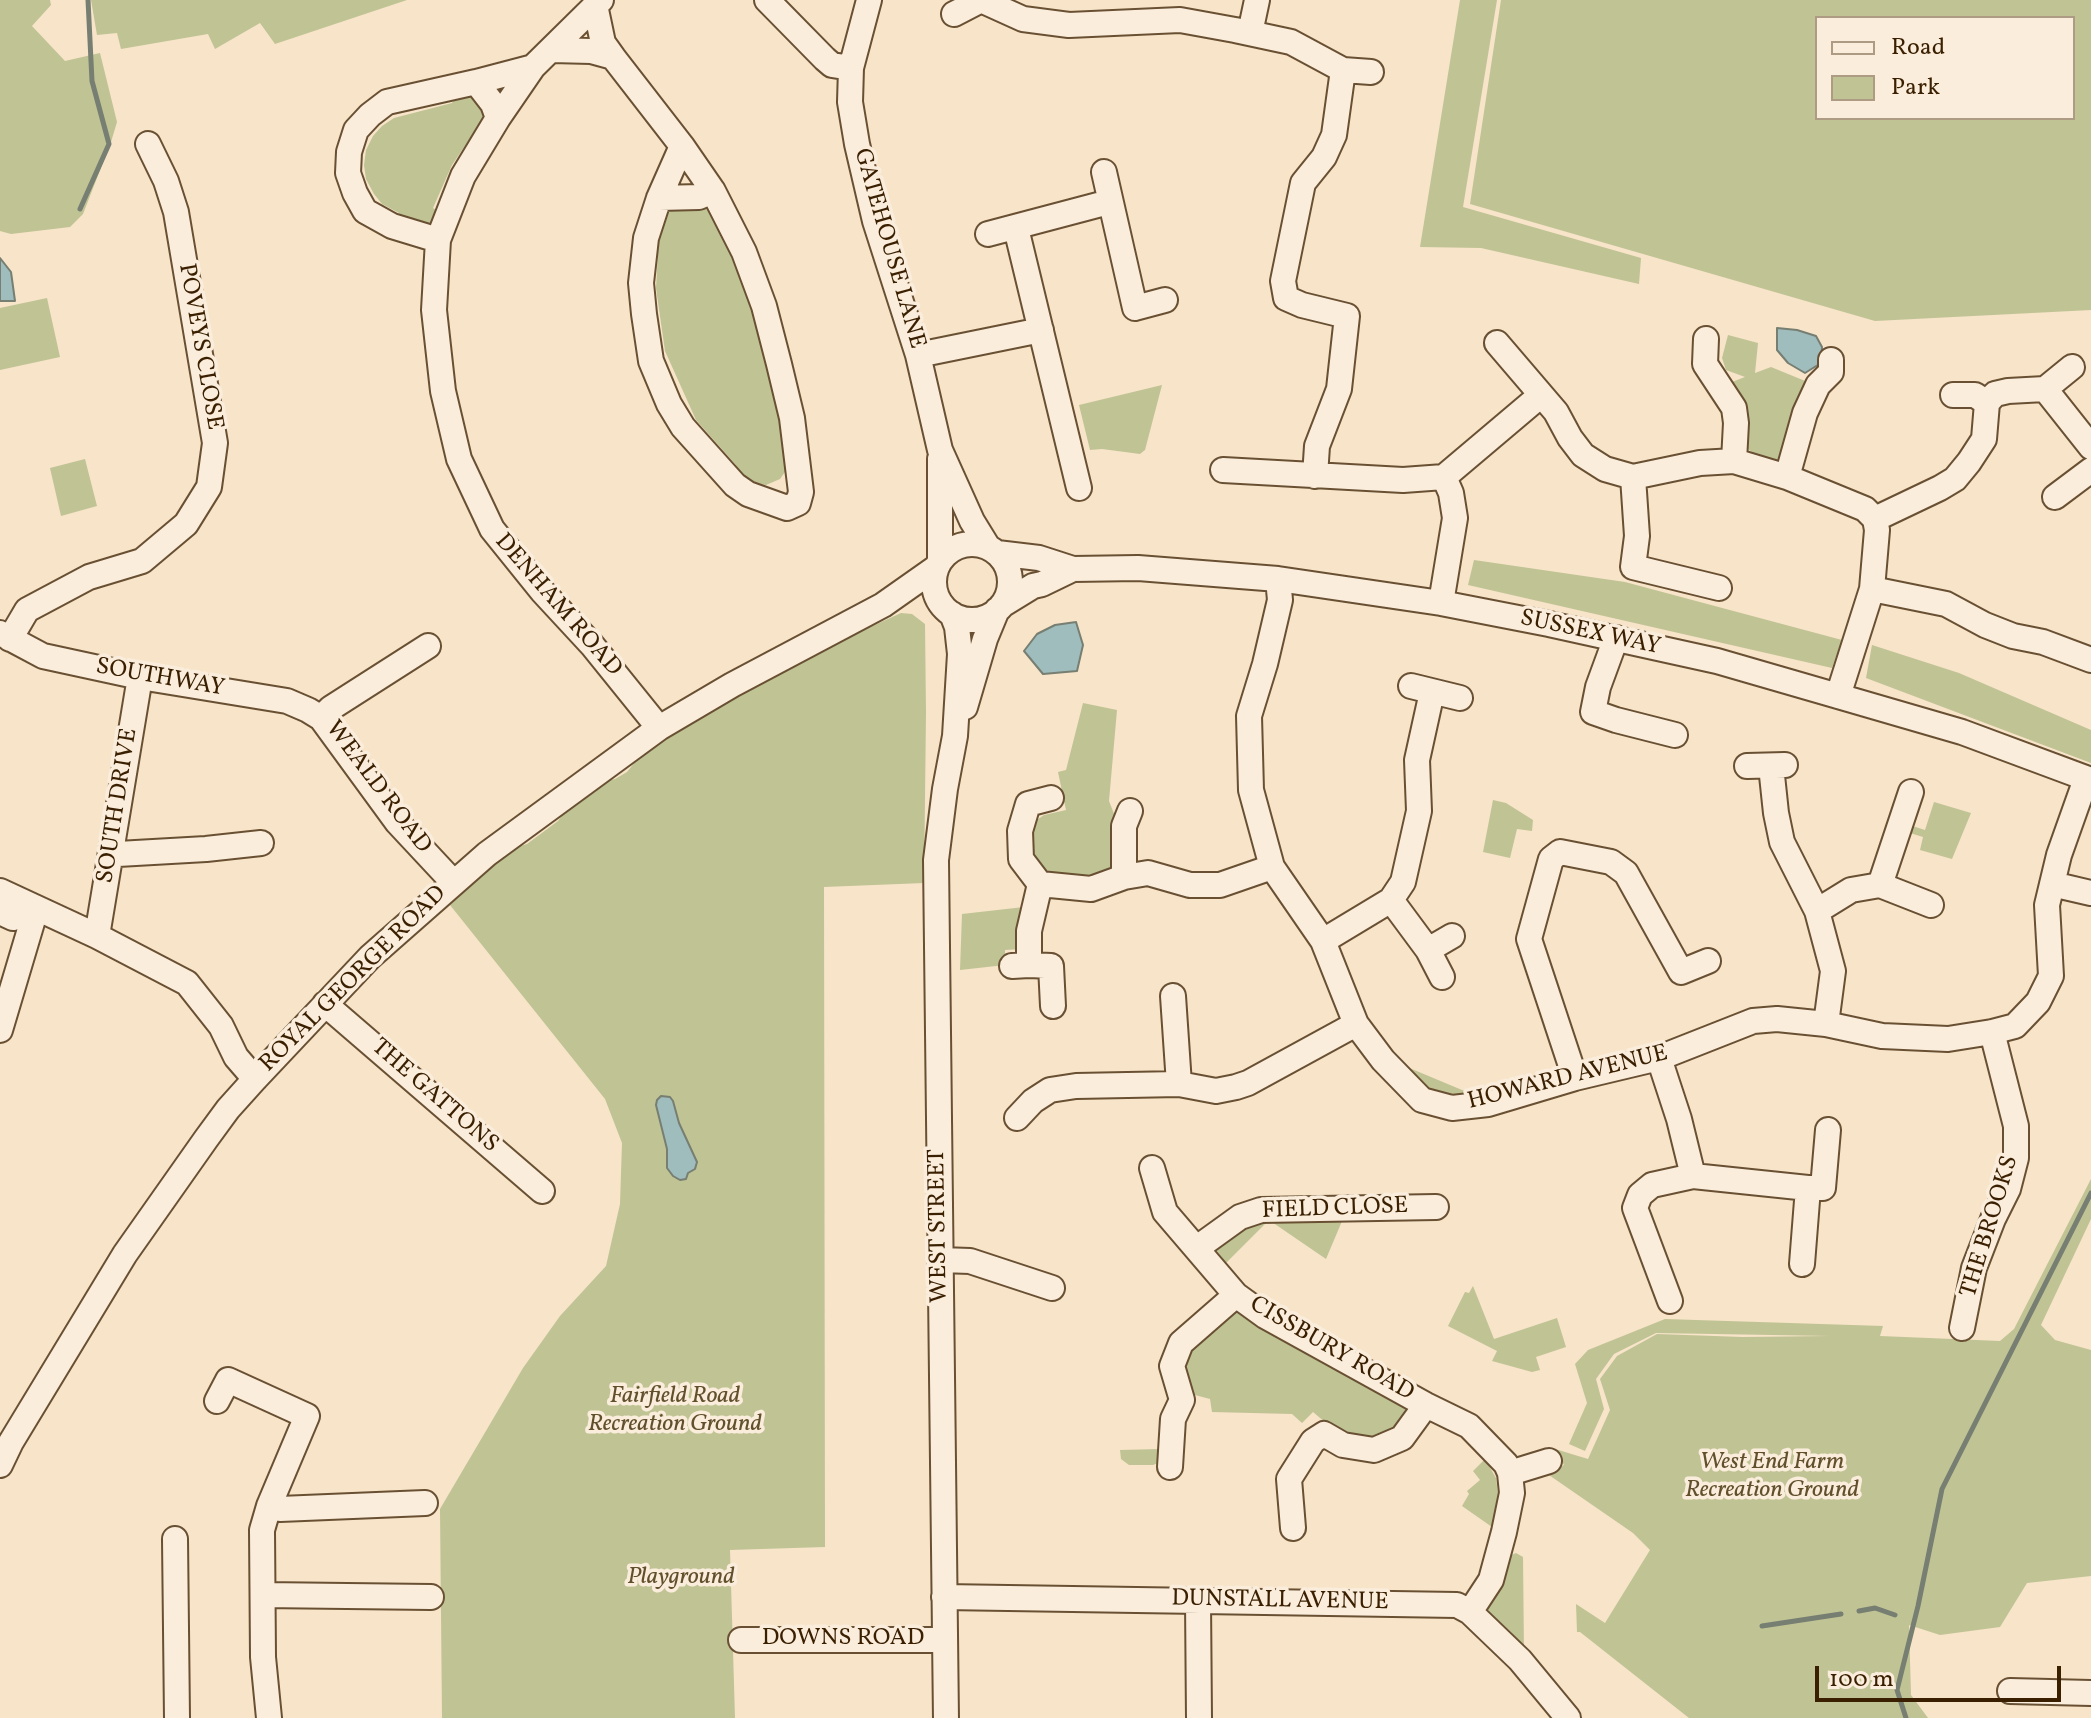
<!DOCTYPE html>
<style>
body{margin:0}
#map{position:relative;width:2091px;height:1718px;overflow:hidden;background:#f7e4c9;font-family:Vollkorn,serif}
canvas{display:block}
.legend{position:absolute;left:1815px;top:16px;width:260px;height:104px;box-sizing:border-box;background:#faeddc;border:2px solid #ad9b84;margin:0;padding:10px 14px;list-style:none;font-size:24px;color:#3a1f01}
.legend li{display:flex;align-items:center;gap:16px;height:40px}
.legend b{width:40px;border:2px solid #ad9b84}
.scale{position:absolute;left:1815px;top:1666px;width:246px;height:36px;box-sizing:border-box;border:4px solid #3a1f01;border-top:0;padding-left:10px;font-size:24px;line-height:28px;white-space:nowrap;color:#3a1f01;-webkit-text-stroke:6px #faeddc;paint-order:stroke}
</style>
<div id="map">
<canvas width="2091" height="1718"></canvas>
<ul class="legend">
<li><b style="height:10px;background:#faeddc"></b>Road</li>
<li><b style="height:22px;background:#c0c394"></b>Park</li>
</ul>
<div class="scale">100 m</div>
</div>
<script>
const g = document.querySelector('canvas').getContext('2d');
g.lineJoin = 'round';
function fill(path, color) { g.fillStyle = color; g.fill(path, 'evenodd'); }
const poly = rows => new Path2D(rows.map(r => 'M' + r).join(''));
function trace(path, color, width, dash) { g.strokeStyle = color; g.lineWidth = width; g.lineCap = dash ? 'butt' : 'round'; g.setLineDash(dash || []); g.stroke(path); }
function label(font, color, halo, rows, align = 'center') {
  g.font = font + ' Vollkorn,serif'; g.lineWidth = 7; g.setLineDash([]); g.textBaseline = 'middle'; g.strokeStyle = halo; g.fillStyle = color; for (const [text, x, y, turn = 0] of rows) {
    g.save(); g.translate(x, y); g.rotate((+turn || 0) * Math.PI / 180); g.textAlign = isNaN(turn) ? turn : align; if (halo) g.strokeText(text, 0, 0); g.fillText(text, 0, 0); g.restore();
  }
}
const green = poly([
 [0,0,50,0,51,5,32,26,65,61,100,53,117,122,111,142,83,214,70,227,11,234,0,231],
 [91,0,407,0,275,44,260,23,215,49,208,34,121,49,117,33,97,35],
 [1460,0,1497,0,1463,207,1641,258,1639,284,1481,248,1420,247],
 [1501,0,2091,0,2091,310,1875,321,1470,204],
 [2073,18,2073,118,1817,118,1817,18],
 [460,89,472,89,488,105,485,126,479,125,452,165,433,208,440,213,432,225,424,229,404,227,399,213,382,204,374,194,366,179,364,165,366,150,373,136,382,126,394,118,452,103],
 [695,204,711,208,718,214,776,370,787,469,780,479,766,485,754,484,739,478,736,465,696,420,665,351,656,288,658,253,652,243,664,208],
 [47,298,60,357,0,370,0,308],
 [1728,335,1758,343,1755,373,1771,367,1810,383,1782,463,1753,453,1748,449,1742,403,1732,382,1745,377,1726,370,1722,358],
 [1162,385,1145,450,1140,454,1102,449,1090,450,1079,405],
 [85,459,97,506,61,516,50,468],
 [1474,560,1625,582,1842,640,1832,668,1468,585],
 [901,613,912,614,925,624,926,713,924,883,824,887,825,1547,730,1550,735,1718,442,1718,440,1509,523,1368,560,1316,606,1266,620,1204,622,1143,605,1099,450,905,513,848,527,844,558,821,569,805,597,783,615,779,627,772,639,757,726,700,844,639],
 [1872,645,1959,673,2091,730,2091,763,1866,678],
 [1083,703,1117,710,1109,801,1118,824,1117,866,1090,880,1046,878,1027,845,1031,824,1044,815,1066,810,1058,772,1066,770],
 [1493,800,1506,803,1533,820,1532,831,1517,829,1510,858,1483,852],
 [1934,802,1971,813,1952,859,1920,850,1923,837,1900,830,1903,823,1925,830],
 [1024,907,1022,949,1005,950,1005,965,960,970,962,914],
 [1394,1058,1407,1067,1462,1090,1481,1094,1452,1098,1419,1089],
 [2091,1179,2091,1219,2041,1325,2055,1340,2091,1350,2091,1576,2027,1583,2000,1627,1940,1635,1909,1625,1911,1695,1928,1718,1689,1718,1580,1632,1577,1632,1576,1604,1605,1623,1650,1550,1633,1533,1546,1473,1564,1465,1555,1449,1588,1459,1610,1410,1600,1379,1617,1356,1657,1334,1743,1337,1830,1336,1656,1333,1614,1354,1596,1379,1604,1409,1585,1451,1569,1444,1587,1403,1575,1364,1588,1350,1665,1319,1883,1326,1880,1336,2000,1341,2014,1329],
 [1345,1214,1326,1259,1269,1220,1226,1263,1217,1251,1217,1241,1268,1216],
 [1473,1286,1494,1339,1557,1318,1566,1347,1536,1357,1540,1370,1532,1372,1492,1361,1497,1351,1448,1326,1465,1292,1469,1293],
 [1237,1308,1403,1398,1407,1415,1398,1433,1368,1442,1345,1439,1313,1412,1302,1423,1292,1414,1212,1412,1210,1399,1195,1395,1187,1389,1181,1363,1188,1347],
 [1160,1449,1158,1463,1153,1465,1129,1465,1121,1459,1120,1450],
 [1485,1459,1496,1478,1498,1494,1492,1527,1462,1506,1469,1494,1467,1491,1480,1480,1473,1471],
 [1516,1553,1523,1557,1524,1653,1492,1621,1488,1611,1489,1601,1509,1556]
]);
const water = poly([
 [0,258,11,272,15,301,0,301,0,258],
 [1777,328,1797,330,1816,336,1822,347,1821,363,1805,373,1788,363,1777,350,1777,328],
 [1076,622,1083,645,1077,671,1043,674,1024,651,1037,634,1055,625,1076,622],
 [661,1096,670,1097,673,1101,679,1123,697,1162,695,1169,688,1173,686,1179,680,1180,673,1176,667,1168,667,1149,656,1105,657,1100,661,1096]
]);
const stream = poly([
 [80,209,109,144,92,81,88,0],
 [1859,1611,1875,1608,1895,1615],
 [1762,1626,1841,1614],
 [1906,1718,1897,1690,1918,1606,1942,1489,2091,1193]
]);
const minor = poly([
 [601,0,533,67,498,118,463,176,438,240,434,310,443,391,459,459,492,529,542,591,592,645,659,728],
 [767,0,825,59,832,65,851,68],
 [869,0,851,68,850,102,857,144,875,221,918,355,940,450,972,521,988,547],
 [981,0,1023,19,1069,25,1180,20,1235,30,1291,42,1343,70,1334,135,1324,157,1303,183,1283,281,1286,298,1302,305,1347,316,1339,389,1317,446,1315,476],
 [595,5,603,43,613,57],
 [954,14,981,0],
 [1250,33,1257,0],
 [552,50,591,51,613,57,682,146,713,191,744,252,764,306,779,364,792,418,801,492,798,503,787,508,748,494,735,485,683,427,669,404,651,361,644,314,641,283,646,238,659,198,682,146],
 [1343,70,1371,72],
 [476,82,533,67],
 [1104,172,1135,308,1165,300],
 [659,198,699,197,713,191],
 [1016,228,1079,488],
 [988,234,1109,202],
 [438,240,392,226,365,211,355,193,348,173,349,152,356,130,370,115,387,102,476,82,493,104,498,118],
 [1706,339,1705,364,1734,408,1736,423,1734,461],
 [1497,343,1556,412,1570,438,1583,455,1605,469,1633,477,1700,463,1734,461,1787,477,1865,509,1875,519,1877,530,1872,589,1838,696],
 [918,355,1041,330],
 [2045,389,2072,367],
 [1953,395,1975,395,1987,403],
 [1223,470,1403,480,1444,477,1541,395],
 [1633,477,1637,536,1633,567,1719,588],
 [1787,477,1805,413,1818,385,1831,372,1831,360],
 [2055,497,2091,470],
 [1875,519,1940,488,1955,479,1969,462,1984,439,1987,403,1995,394,2008,391,2045,389,2091,447],
 '934 582a38 38 0 1 1 76 0a38 38 0 1 1-76 0Z',
 [997,553,1039,558,1073,569,1138,568,1278,579,1441,603,1549,624,1717,661,1838,696,1962,732,2091,780],
 [940,560,940,459],
 [1278,579,1280,600,1265,664,1249,716,1251,790,1272,867,1323,941,1356,1024,1383,1060,1422,1100,1452,1108,1488,1104,1575,1078,1659,1058,1753,1021,1777,1019,1826,1024,1882,1036,1948,1039,1992,1032,2015,1026,2038,1002,2051,976,2047,905,2059,855,2086,779],
 [1872,589,1946,604,1985,625,2013,636,2043,642,2091,660],
 [1441,603,1455,518,1451,493,1444,477],
 [1002,605,1033,586,1042,584,1073,569],
 [0,633,43,656,140,677,287,701,308,710,321,718,397,822,453,882],
 [1616,638,1598,687,1593,712,1616,720,1675,735],
 [10,639,27,610,89,577,142,561,186,524,209,487,215,443,176,212,166,181,148,144],
 [1411,686,1460,698],
 [965,707,985,639,997,610],
 [321,718,331,708,428,646],
 [1747,766,1785,765],
 [1771,766,1776,813,1782,842,1817,911],
 [111,853,118,854,206,849,261,843],
 [1124,877,1124,826,1130,811],
 [1040,884,1091,889,1124,877,1148,873,1190,885,1220,885,1272,867],
 [2052,884,2091,893],
 [1880,885,1931,905],
 [0,891,97,936,187,983,221,1026,236,1057,255,1079],
 [1391,900,1428,950,1442,977],
 [0,912,13,918,36,909],
 [97,936,140,677],
 [1323,941,1391,900,1403,882,1419,811,1417,760,1432,692],
 [1428,950,1452,936],
 [1029,965,1029,931,1040,884,1021,859,1020,831,1028,804,1051,798],
 [1012,966,1029,965,1051,966,1053,1006],
 [1173,996,1179,1084],
 [325,1004,542,1191],
 [1826,1024,1833,971,1817,911,1851,890,1880,885,1911,792],
 [0,1030,36,909],
 [1659,1058,1679,1119,1693,1176],
 [1575,1078,1529,939,1551,859,1560,852,1611,862,1626,873,1681,972,1708,961],
 [1017,1118,1033,1101,1050,1090,1076,1086,1179,1084,1216,1091,1236,1087,1248,1083,1356,1024],
 [1152,1168,1165,1212,1236,1295,1265,1316,1426,1405,1469,1426,1506,1464,1510,1473,1512,1493,1504,1532,1491,1580,1470,1612],
 [1197,1248,1240,1217,1261,1210,1436,1207],
 [941,1260,970,1261,1052,1288],
 [1802,1264,1808,1188,1823,1188,1828,1130],
 [1670,1301,1635,1208,1640,1195,1652,1185,1693,1176,1808,1188],
 [1962,1328,1974,1268,1993,1219,2008,1189,2016,1158,2016,1126,1992,1032],
 [217,1401,228,1380,307,1416,269,1506,262,1530,263,1657,269,1718],
 [0,1465,11,1442,125,1254,206,1139,228,1109,255,1079,370,957,487,854,659,728,732,685,883,605,937,567],
 [1170,1467,1173,1419,1182,1400,1172,1366,1181,1343,1236,1295],
 [1510,1473,1549,1461],
 [269,1506,280,1509,425,1503],
 [1293,1528,1289,1479,1313,1441,1324,1434,1343,1445,1374,1450,1402,1438,1426,1405],
 [175,1539,177,1718],
 [263,1595,431,1597],
 [944,1597,1457,1605,1470,1612,1520,1660,1568,1718],
 [1198,1601,1199,1718],
 [741,1640,945,1640],
 [2010,1691,2091,1693],
 [946,1718,936,860,945,789,955,736,960,654,957,627,952,614]
]);
const streetNames = [
 ["GATEHOUSE LANE",888,249,74],
 ["POVEYS CLOSE",199,347,80],
 ["DENHAM ROAD",557,606,49],
 ["SUSSEX WAY",1590,634,12],
 ["SOUTHWAY",160,679,10],
 ["WEALD ROAD",377,788,53],
 ["SOUTH DRIVE",119,806,-81],
 ["ROYAL GEORGE ROAD",354,980,-45],
 ["HOWARD AVENUE",1568,1079,-14],
 ["THE GATTONS",434,1097,41],
 ["FIELD CLOSE",1335,1210,-2],
 ["WEST STREET",940,1226,-91],
 ["THE BROOKS",1991,1227,-73],
 ["CISSBURY ROAD",1331,1350,30],
 ["DUNSTALL AVENUE",1280,1602,1],
 ["DOWNS ROAD",843,1640]
];
const parkNames = [
 ["Fairfield Road",675,1398],
 ["Recreation Ground",675,1426],
 ["West End Farm",1772,1464],
 ["Recreation Ground",1772,1492],
 ["Playground",681,1579]
];
fill(green, '#c0c394');
fill(water, '#9fbdbd');
trace(water, '#777e72', 2);
trace(stream, '#777e72', 5);
trace(minor, '#695033', 28);
trace(minor, '#faeddc', 24);
label('24px', '#3a1f01', '#faeddc', streetNames);
label('italic 24px', '#62502d', '#faeddc', parkNames);
</script>
